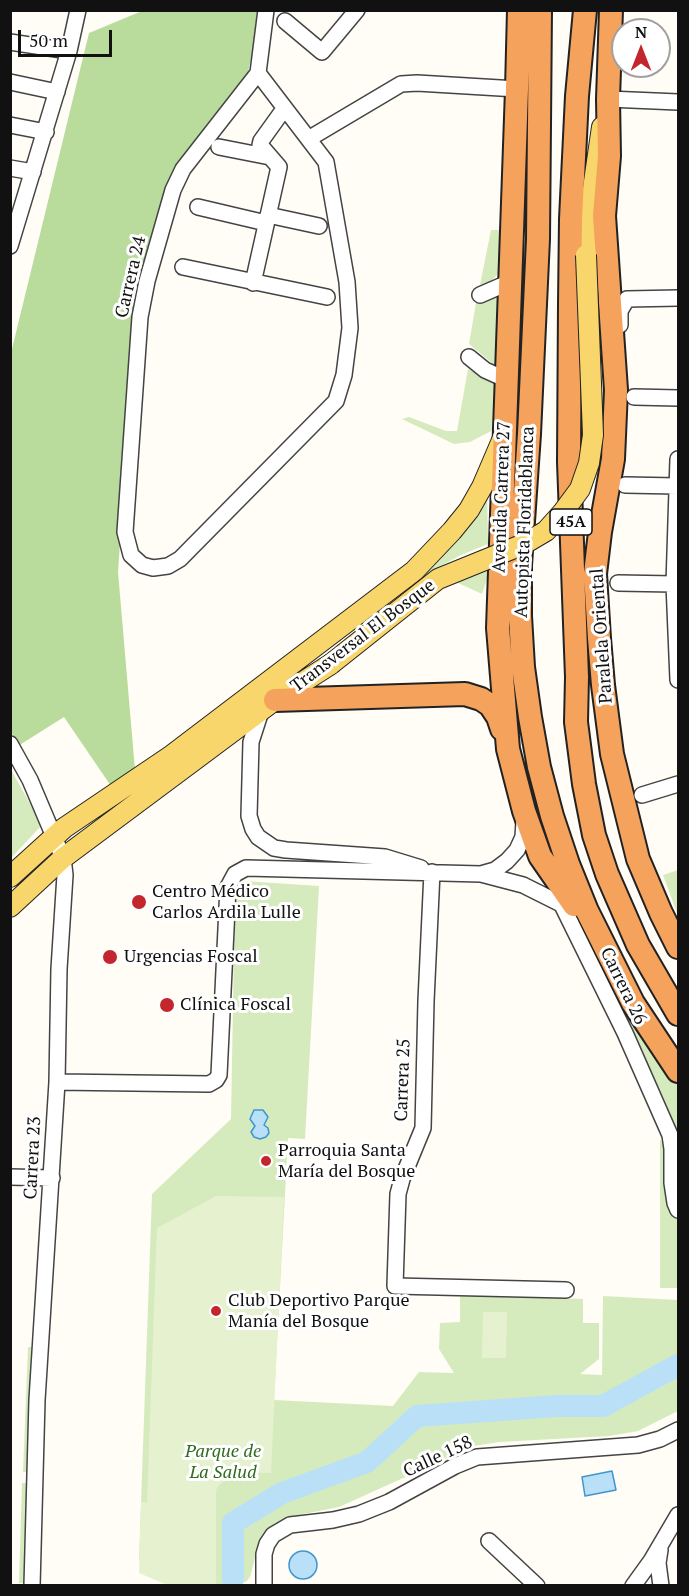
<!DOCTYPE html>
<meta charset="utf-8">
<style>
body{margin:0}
#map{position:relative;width:689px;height:1596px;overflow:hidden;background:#fffdf5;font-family:"PT Serif",serif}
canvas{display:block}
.frame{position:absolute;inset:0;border:12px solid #111;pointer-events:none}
.north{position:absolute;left:611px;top:18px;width:60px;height:60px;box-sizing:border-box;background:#fff;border:2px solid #a0a0a0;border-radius:50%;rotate:0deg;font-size:16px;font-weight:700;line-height:24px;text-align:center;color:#111}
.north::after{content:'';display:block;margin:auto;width:21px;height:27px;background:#c4262e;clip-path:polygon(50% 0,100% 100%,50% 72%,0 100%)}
.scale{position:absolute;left:18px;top:30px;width:94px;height:27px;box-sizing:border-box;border:3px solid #111;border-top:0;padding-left:8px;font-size:18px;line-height:21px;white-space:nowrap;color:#111;-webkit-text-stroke:4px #fff;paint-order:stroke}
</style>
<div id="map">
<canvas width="689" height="1596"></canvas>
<div class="frame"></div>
<div class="north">N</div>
<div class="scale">50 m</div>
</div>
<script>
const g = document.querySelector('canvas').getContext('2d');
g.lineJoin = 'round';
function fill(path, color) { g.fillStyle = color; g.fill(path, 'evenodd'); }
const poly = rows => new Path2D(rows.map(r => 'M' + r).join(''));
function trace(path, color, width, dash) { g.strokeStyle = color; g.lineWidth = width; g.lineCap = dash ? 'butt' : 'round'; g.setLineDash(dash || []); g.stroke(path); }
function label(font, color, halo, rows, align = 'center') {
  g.font = font + ' "PT Serif",serif'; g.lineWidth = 6; g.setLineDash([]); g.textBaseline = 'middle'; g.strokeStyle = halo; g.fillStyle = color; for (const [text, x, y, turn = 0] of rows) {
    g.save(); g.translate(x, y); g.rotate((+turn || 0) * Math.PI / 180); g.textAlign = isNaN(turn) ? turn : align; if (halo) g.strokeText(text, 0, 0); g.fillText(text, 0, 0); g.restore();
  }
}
const green = poly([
 [491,230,501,230,502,270,490,282,480,285],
 [498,297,498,368,469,344,476,303],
 [468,369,496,383,497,428,470,442,454,444,402,419,409,417,446,431,457,431],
 [487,489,488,544,461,555,435,569,381,611,420,575],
 [491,567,482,594,456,582],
 [10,768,42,825,11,858,10,858],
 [678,870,678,916,663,875],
 [244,881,319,886,305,1139,288,1138,274,1400,393,1406,419,1372,454,1373,439,1349,440,1323,460,1322,460,1295,583,1299,583,1323,599,1323,599,1359,580,1374,602,1375,603,1296,678,1300,678,1411,638,1431,609,1436,499,1442,474,1446,339,1507,288,1517,275,1523,265,1532,259,1543,250,1577,247,1581,237,1585,212,1585,139,1559,152,1194,231,1119,235,891],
 [568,906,588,932,678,1071,678,1150,670,1113,660,1090],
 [660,1140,665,1144,668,1194,678,1221,678,1288,660,1288],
 [28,1347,33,1347,29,1472,23,1472],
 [22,1483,27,1483,24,1583,19,1583]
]);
const forest = poly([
 [142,11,261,11,246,82,170,183,128,426,118,572,135,770,113,789,64,717,18,746,11,731,11,353,89,33]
]);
const pitch = poly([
 [216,1196,284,1197,271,1473,236,1472,220,1484,216,1490,216,1585,167,1585,139,1573,141,1502,147,1502,157,1228],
 [483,1312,507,1312,506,1358,482,1358]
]);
const water = poly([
 [254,1110,263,1110,268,1117,264,1125,268,1128,269,1133,266,1137,260,1139,254,1137,251,1132,255,1126,250,1119,254,1110],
 [612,1471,616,1490,585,1496,582,1477,612,1471],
 '289 1565a14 14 0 1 1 28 0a14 14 0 1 1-28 0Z'
]);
const river = poly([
 [233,1579,233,1523,282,1493,367,1462,417,1416,557,1406,603,1406,678,1365]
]);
const minor = poly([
 [285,21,322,52,357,10],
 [10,42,69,51],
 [258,73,326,162,347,282,350,328,344,375,336,401,180,559,168,566,153,568,142,565,131,555,125,532,140,317,147,281,173,190,183,169,258,73,266,10],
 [10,82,57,92],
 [608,99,678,102],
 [10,125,46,132],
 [310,138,401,84,417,83,517,89],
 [219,147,270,157],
 [10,168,33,172],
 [198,207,266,223],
 [268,215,319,226],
 [10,246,69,51,78,10],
 [183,267,327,297],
 [253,283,279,167,260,145,261,141,284,109],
 [480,295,510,282],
 [620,325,620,311,627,299,678,298],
 [469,357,485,370,507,380],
 [634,397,678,398],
 [678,459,674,584,678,680],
 [625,485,677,486],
 [618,583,674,584],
 [261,711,251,742,249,816,253,829,258,837,274,848,286,850,385,857,421,868],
 [10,744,30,780,63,858,65,875,59,969,57,1082,37,1400,32,1586],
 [642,795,678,784],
 [432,872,426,1001,423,1128,402,1179,398,1194,395,1286,566,1290],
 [481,874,495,870,507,861,517,850,523,837,524,821],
 [558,897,625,1033,670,1135,672,1149,672,1183,675,1203,678,1210],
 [57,1082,209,1084,216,1080,219,1075,228,887,235,874,246,868,481,874,523,885,561,904],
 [10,1177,52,1178],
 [489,1541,537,1586],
 [660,1550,658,1563,661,1586],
 [264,1586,264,1554,267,1544,273,1535,290,1525,333,1520,359,1514,389,1502,455,1466,477,1457,638,1445,660,1439,678,1430],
 [633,1586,651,1561,678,1515]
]);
const major = poly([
 [586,255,587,230,602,127],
 [10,877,64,828,172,755,414,571,452,531,469,510,482,487,503,438],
 [10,907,63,858,275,700,331,664]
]);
const highway = poly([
 [519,10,517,89,498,628,508,749,524,811,540,856,574,905],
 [540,10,538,239,529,434,520,565,520,616,523,667,530,717,539,767,552,816,568,864,587,911,633,1003,678,1071],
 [585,10,577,96,571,219,570,304,569,462,577,677,576,722,584,784,594,835,607,874,638,945,678,1014],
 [611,10,608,99,609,156,604,216,616,390,613,459,600,532,595,574,599,638,603,685,612,754,638,859,661,913,678,947],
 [275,700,465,694,481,699,490,705,498,717,502,729]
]);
const majorBridge = poly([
 [331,664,438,579,524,544,546,531,563,512,580,489,589,463,593,435,586,255]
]);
const markers = [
 [139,902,8,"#c4262e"],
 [110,957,8,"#c4262e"],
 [167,1005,8,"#c4262e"],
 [266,1161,6,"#c4262e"],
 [216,1311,6,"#c4262e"]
];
const shields = [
 [571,522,42]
];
const shieldNames = [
 ["45A",571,522]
];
const streetNames = [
 ["Carrera 24",131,277,-77],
 ["Avenida Carrera 27",502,497,-88],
 ["Autopista Floridablanca",525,522,-88],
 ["Transversal El Bosque",363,636,-37],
 ["Paralela Oriental",602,636,-94],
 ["Carrera 26",623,986,64],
 ["Carrera 25",403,1080,-88],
 ["Carrera 23",33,1158,-87],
 ["Calle 158",438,1457,-25]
];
const poiNames = [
 ["Centro Médico",152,892],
 ["Carlos Ardila Lulle",152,913],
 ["Urgencias Foscal",124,957],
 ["Clínica Foscal",180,1005],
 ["Parroquia Santa",278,1151],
 ["María del Bosque",278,1172],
 ["Club Deportivo Parque",228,1301],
 ["Manía del Bosque",228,1322]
];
const parkNames = [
 ["Parque de",223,1452],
 ["La Salud",223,1473]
];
fill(green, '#d5ebbd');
fill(forest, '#b9dc9c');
fill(pitch, '#e6f2cf');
fill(water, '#b9e0f7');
trace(water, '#3f96cf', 1.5);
trace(river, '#b9e0f7', 22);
trace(minor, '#444', 18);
trace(major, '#222', 22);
trace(highway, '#222', 26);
trace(minor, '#fff', 15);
trace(major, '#f9d66b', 20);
trace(highway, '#f5a25d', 22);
trace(majorBridge, '#222', 22, []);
trace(majorBridge, '#f9d66b', 20);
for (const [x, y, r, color] of markers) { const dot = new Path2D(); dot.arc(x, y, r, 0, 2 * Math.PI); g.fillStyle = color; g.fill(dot); trace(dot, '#fff', 2); }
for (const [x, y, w] of shields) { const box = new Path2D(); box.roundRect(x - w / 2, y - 13, w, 26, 4.5); g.fillStyle = '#fff'; g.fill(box); trace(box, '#111', 1.5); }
label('bold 16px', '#111', null, shieldNames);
label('18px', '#111', '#fff', streetNames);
label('18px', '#111', '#fff', poiNames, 'left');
label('italic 18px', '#2f6b1f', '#fff', parkNames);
</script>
